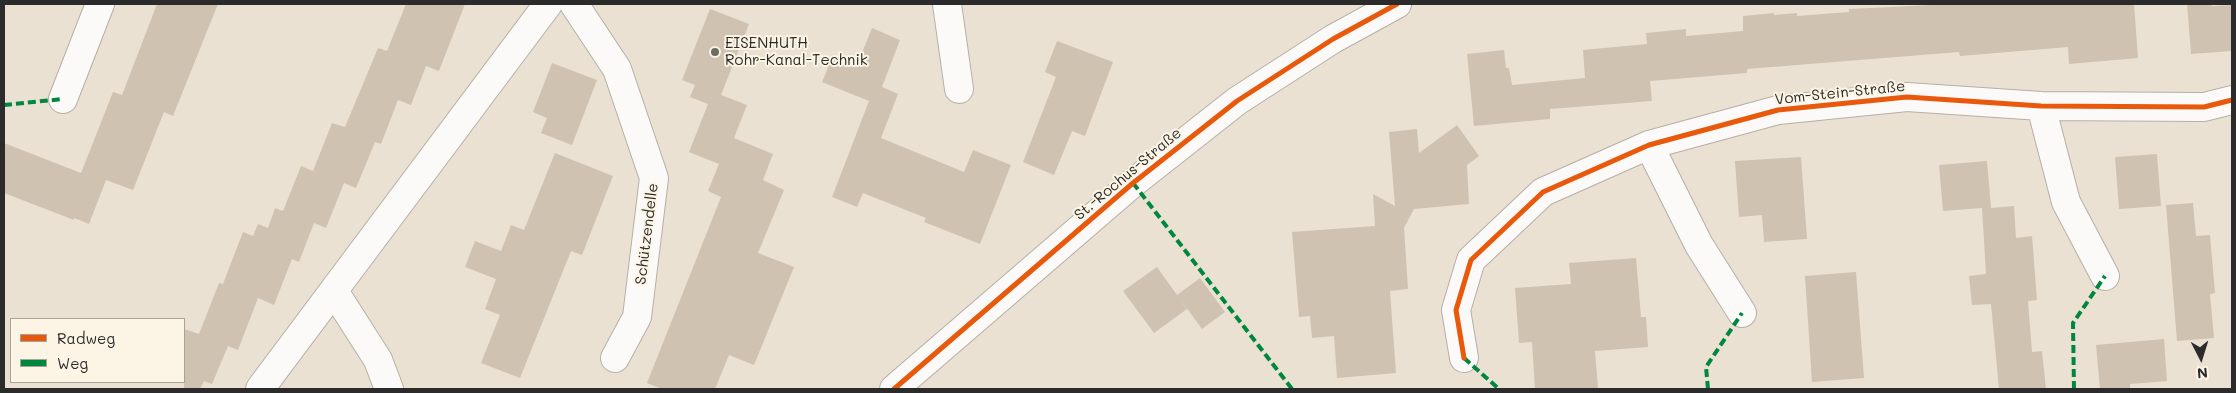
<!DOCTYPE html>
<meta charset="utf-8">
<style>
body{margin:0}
#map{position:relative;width:2236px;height:393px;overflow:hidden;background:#eae1d3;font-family:Mali,sans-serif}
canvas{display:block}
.frame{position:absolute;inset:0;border:5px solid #2b2b2b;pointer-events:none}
.legend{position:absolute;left:10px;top:318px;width:175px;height:65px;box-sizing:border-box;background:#fcf5e5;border:1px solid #a8a49b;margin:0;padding:6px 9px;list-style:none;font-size:15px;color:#2b2b2b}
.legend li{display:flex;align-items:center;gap:10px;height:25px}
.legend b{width:25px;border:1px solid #a8a49b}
.north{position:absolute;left:2176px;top:333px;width:50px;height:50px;-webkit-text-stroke:4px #fcf5e5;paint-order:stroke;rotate:175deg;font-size:14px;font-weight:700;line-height:20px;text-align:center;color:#2b2b2b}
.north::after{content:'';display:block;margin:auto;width:18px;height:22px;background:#2b2b2b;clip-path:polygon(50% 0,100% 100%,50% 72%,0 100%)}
</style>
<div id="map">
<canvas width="2236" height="393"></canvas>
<div class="frame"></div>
<ul class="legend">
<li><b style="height:6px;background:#e8590c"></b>Radweg</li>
<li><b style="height:6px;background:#00873e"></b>Weg</li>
</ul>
<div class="north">N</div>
</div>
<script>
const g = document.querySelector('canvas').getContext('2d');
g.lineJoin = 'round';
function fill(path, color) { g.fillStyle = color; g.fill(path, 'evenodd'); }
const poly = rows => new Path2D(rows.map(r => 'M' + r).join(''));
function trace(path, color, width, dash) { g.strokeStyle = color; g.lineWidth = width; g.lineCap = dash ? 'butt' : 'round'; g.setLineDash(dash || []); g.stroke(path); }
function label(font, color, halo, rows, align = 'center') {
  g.font = font + ' Mali,sans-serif'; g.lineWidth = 4; g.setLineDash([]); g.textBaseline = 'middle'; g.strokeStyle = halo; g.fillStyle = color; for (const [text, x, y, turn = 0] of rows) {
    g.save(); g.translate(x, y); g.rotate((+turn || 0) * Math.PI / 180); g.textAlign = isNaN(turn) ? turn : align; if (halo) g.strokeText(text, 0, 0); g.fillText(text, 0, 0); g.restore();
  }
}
const building = poly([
 [157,4,218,4,173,116,164,112,133,190,106,180,89,224,74,218,74,220,4,193,4,143,81,173,113,92,122,95],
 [406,4,465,4,439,71,426,66,411,105,398,100,381,144,375,142,356,188,344,183,326,228,314,223,299,262,292,259,274,305,258,298,238,350,228,346,212,384,204,381,200,389,184,389,184,329,199,334,219,283,223,284,243,232,253,236,258,224,268,228,275,208,283,211,301,166,313,171,332,123,345,127,378,48,387,51],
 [1953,4,2134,4,2138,58,2069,64,2068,47,1960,56,1959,52,1747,69,1747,73,1650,81,1652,101,1550,109,1550,119,1474,126,1467,54,1504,50,1506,68,1509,68,1512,85,1585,78,1583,50,1647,44,1646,33,1686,29,1686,36,1743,31,1743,16,1774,13,1774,15,1797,13,1797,16,1849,12,1849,9],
 [2187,4,2211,4,2212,6,2232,5,2232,51,2191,54],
 [710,9,749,24,721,95,747,105,734,138,773,154,763,180,784,190,758,253,794,267,754,365,729,355,715,389,662,389,647,383,721,197,708,191,719,164,689,152,708,104,690,97,695,85,682,80],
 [872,28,900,40,882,87,898,94,881,138,964,172,973,150,1011,165,980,244,924,222,926,218,863,193,857,207,832,197,869,101,822,82,833,56,857,65],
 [1057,41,1113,62,1085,136,1072,131,1054,175,1023,162,1056,77,1045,72],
 [552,63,597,80,572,145,541,133,547,118,533,112],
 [1457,125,1479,156,1467,165,1469,204,1414,209,1404,228,1408,289,1390,291,1396,373,1337,378,1334,336,1312,338,1310,316,1299,317,1292,232,1375,226,1373,194,1395,206,1389,132,1417,129,1419,153],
 [555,153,613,176,582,255,571,251,520,378,481,363,500,315,485,309,496,279,465,267,475,241,501,251,511,225,524,230],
 [2157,154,2161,206,2119,209,2115,157],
 [1801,157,1807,239,1764,242,1762,215,1739,217,1735,161],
 [1987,161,1991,208,2014,206,2016,238,2032,236,2037,300,2028,301,2032,352,2042,351,2046,389,1999,389,1991,304,1972,305,1969,276,1986,274,1982,208,1943,211,1939,165],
 [2193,203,2196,236,2210,235,2215,293,2210,294,2214,338,2177,341,2166,205],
 [1636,258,1641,317,1646,317,1648,347,1595,351,1598,389,1535,389,1532,342,1519,343,1515,288,1571,284,1569,263],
 [1157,267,1187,309,1154,333,1123,291],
 [1856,272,1864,378,1812,382,1805,276],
 [1200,278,1225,312,1202,329,1177,295],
 [2164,339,2167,381,2130,384,2130,389,2100,389,2096,345]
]);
const minor = poly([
 [574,4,617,69,654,178,637,317,615,358],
 [947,4,959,89],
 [63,99,100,4],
 [2041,106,2066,202,2105,276],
 [1649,145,1699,245,1742,313],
 [334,291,378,360,389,389],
 [1464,358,1456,310,1471,260,1543,192,1649,145,1778,110,1907,97,2041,106,2204,107,2232,100],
 [260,389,548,4],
 [894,389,1133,183,1237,101,1333,39,1397,4]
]);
const quiet = poly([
 [4,105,63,99],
 [1133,183,1292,389],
 [1464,358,1499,389],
 [1708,389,1706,367,1742,313],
 [2074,389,2073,323,2105,276]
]);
const cycleway = poly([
 [1464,358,1456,310,1471,260,1543,192,1649,145,1778,110,1907,97,2041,106,2204,107,2232,100],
 [894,389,1133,183,1237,101,1333,39,1397,4]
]);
const markers = [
 [715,52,5,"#6e6b66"]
];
const poiNames = [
 ["EISENHUTH",725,43],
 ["Rohr-Kanal-Technik",725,60]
];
const streetNames = [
 ["Vom-Stein-Straße",1840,93,-6],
 ["St.-Rochus-Straße",1128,174,-40],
 ["Schützendelle",647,234,-83]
];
fill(building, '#d0c2b0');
trace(minor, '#b5afa6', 30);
trace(minor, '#fcfaf8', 28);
trace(quiet, '#00873e', 4, [8, 4]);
trace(cycleway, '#e8590c', 5);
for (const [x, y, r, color] of markers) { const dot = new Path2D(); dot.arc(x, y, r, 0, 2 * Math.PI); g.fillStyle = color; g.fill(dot); trace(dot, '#fcf5e5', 2); }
label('15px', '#2b2b2b', '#fcf5e5', poiNames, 'left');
label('15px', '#2b2b2b', '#fcf5e5', streetNames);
</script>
